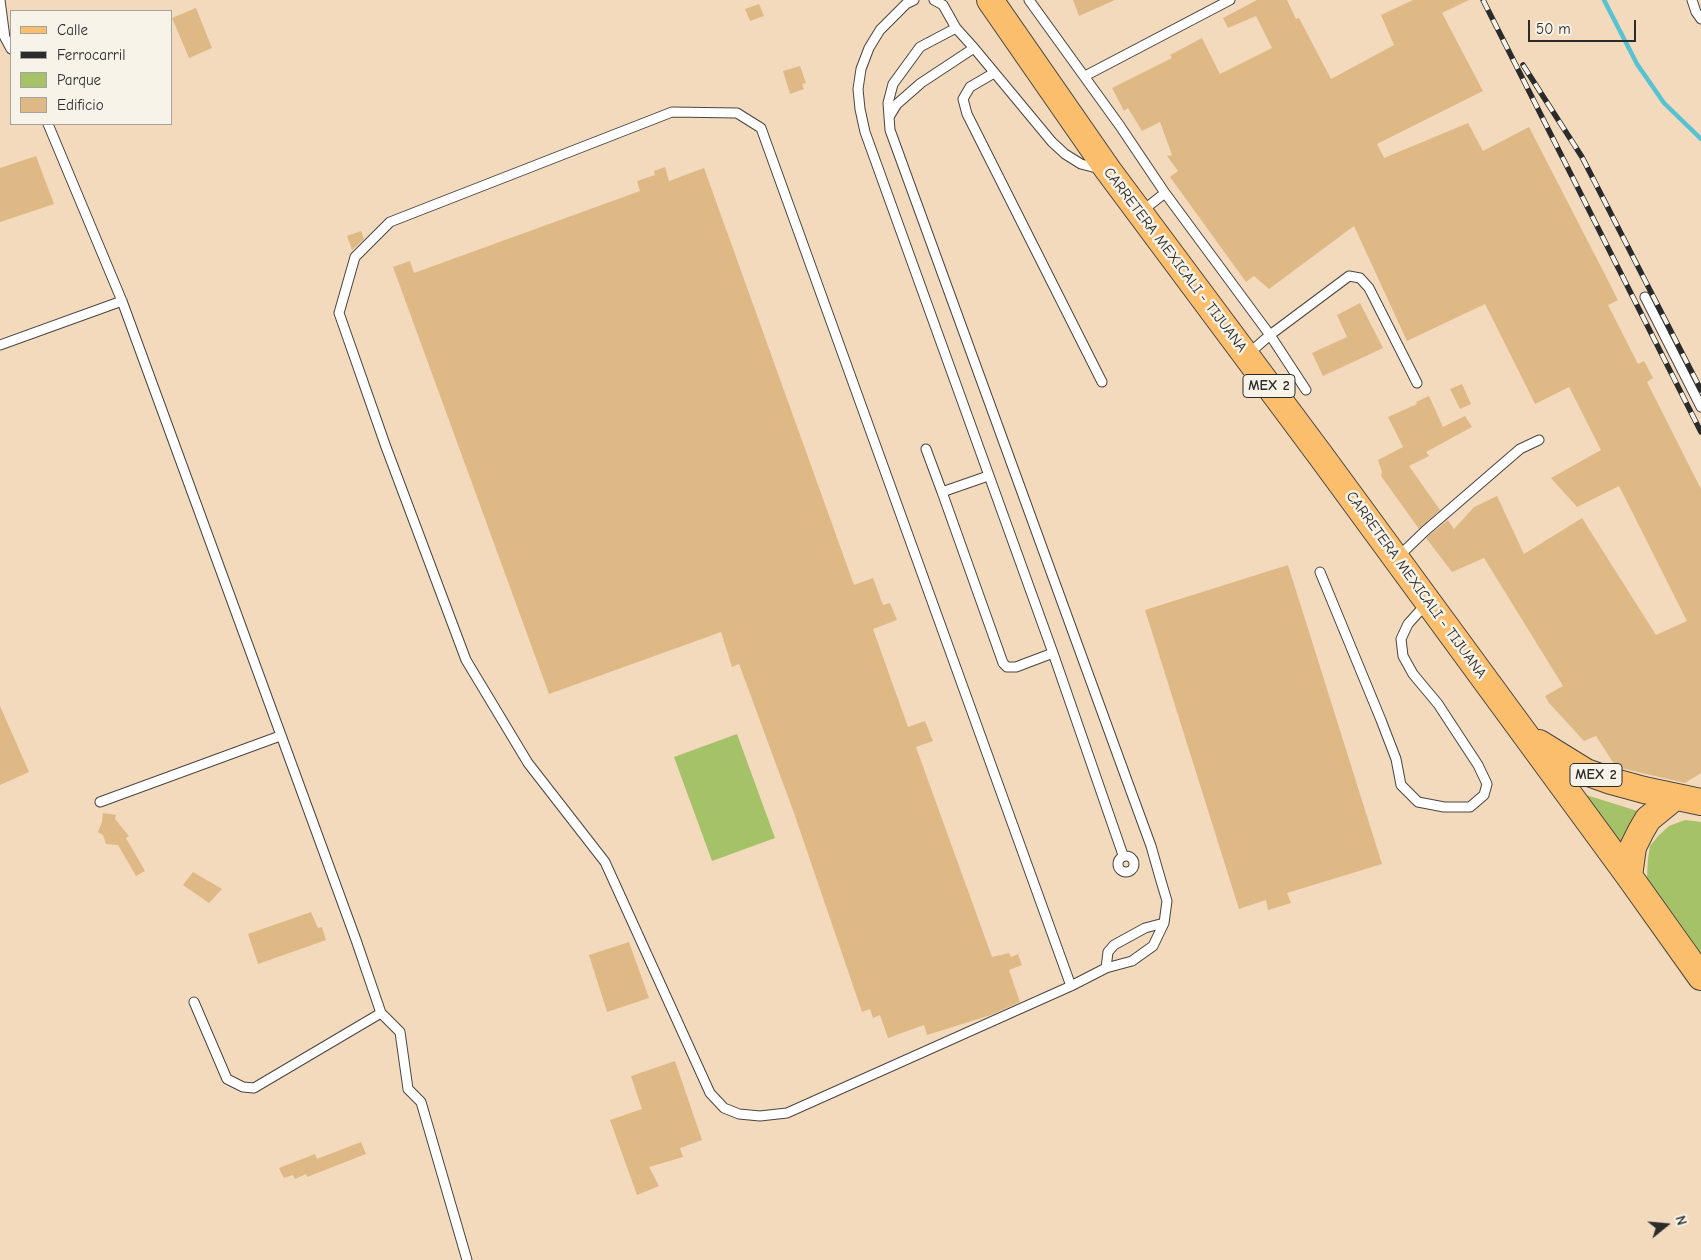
<!DOCTYPE html>
<style>
body{margin:0}
#map{position:relative;width:1701px;height:1260px;overflow:hidden;background:#f3dabc;font-family:"Comic Neue",sans-serif}
canvas{display:block}
.legend{position:absolute;left:10px;top:10px;width:162px;height:115px;box-sizing:border-box;background:#f7f3e8;border:1px solid #a5a39c;margin:0;padding:6px 9px;list-style:none;font-size:15px;color:#2b2b2b}
.legend li{display:flex;align-items:center;gap:10px;height:25px}
.legend b{width:25px;border:1px solid #a5a39c}
.north{position:absolute;left:1641px;top:1200px;width:50px;height:50px;-webkit-text-stroke:4px #f7f3e8;paint-order:stroke;rotate:73deg;font-size:14px;font-weight:700;line-height:20px;text-align:center;color:#2b2b2b}
.north::after{content:'';display:block;margin:auto;width:18px;height:22px;background:#2b2b2b;clip-path:polygon(50% 0,100% 100%,50% 72%,0 100%)}
.scale{position:absolute;left:1528px;top:20px;width:108px;height:22px;box-sizing:border-box;border:2px solid #2b2b2b;border-top:0;padding-left:6px;font-size:15px;line-height:18px;white-space:nowrap;color:#2b2b2b;-webkit-text-stroke:4px #f7f3e8;paint-order:stroke}
</style>
<div id="map">
<canvas width="1701" height="1260"></canvas>
<ul class="legend">
<li><b style="height:6px;background:#fabe6d"></b>Calle</li>
<li><b style="height:6px;background:#2b2b2b"></b>Ferrocarril</li>
<li><b style="height:14px;background:#a6c268"></b>Parque</li>
<li><b style="height:14px;background:#deb986"></b>Edificio</li>
</ul>
<div class="north">N</div>
<div class="scale">50 m</div>
</div>
<script>
const g = document.querySelector('canvas').getContext('2d');
g.lineJoin = 'round';
function fill(path, color) { g.fillStyle = color; g.fill(path, 'evenodd'); }
const poly = rows => new Path2D(rows.map(r => 'M' + r).join(''));
function trace(path, color, width, dash) { g.strokeStyle = color; g.lineWidth = width; g.lineCap = dash ? 'butt' : 'round'; g.setLineDash(dash || []); g.stroke(path); }
function label(font, color, halo, rows, align = 'center') {
  g.font = font + ' "Comic Neue",sans-serif'; g.lineWidth = 5; g.setLineDash([]); g.textBaseline = 'middle'; g.strokeStyle = halo; g.fillStyle = color; for (const [text, x, y, turn = 0] of rows) {
    g.save(); g.translate(x, y); g.rotate((+turn || 0) * Math.PI / 180); g.textAlign = isNaN(turn) ? turn : align; if (halo) g.strokeText(text, 0, 0); g.fillText(text, 0, 0); g.restore();
  }
}
const green = poly([
 [737,734,775,838,712,861,674,757],
 [1583,794,1644,813,1625,849],
 [1685,820,1701,822,1701,959,1653,893,1647,877,1648,858,1650,846,1658,836,1669,826]
]);
const stream = poly([
 [1604,0,1637,64,1664,103,1701,139]
]);
const building = poly([
 [1073,0,1115,0,1079,16],
 [1257,0,1287,0,1296,19,1299,18,1331,79,1394,45,1381,15,1413,0,1469,0,1442,13,1483,91,1377,144,1384,158,1468,123,1483,151,1529,127,1618,300,1608,305,1638,364,1644,361,1653,378,1647,382,1701,489,1701,773,1685,783,1616,767,1596,736,1584,741,1549,703,1545,696,1563,686,1484,558,1452,572,1426,538,1448,520,1454,529,1474,507,1497,496,1524,554,1582,518,1656,635,1687,621,1619,486,1577,507,1551,478,1601,450,1569,387,1535,404,1485,304,1407,341,1354,226,1269,289,1254,276,1246,282,1170,177,1178,171,1167,156,1172,155,1160,122,1142,131,1128,108,1124,111,1112,88,1172,58,1170,55,1202,38,1220,74,1272,48,1256,16,1228,28,1223,18],
 [759,4,764,16,750,21,745,9],
 [196,8,212,48,189,58,172,18],
 [800,66,806,83,802,84,804,89,790,94,783,71],
 [36,156,54,204,0,222,0,168],
 [665,167,669,181,704,168,854,585,873,578,883,605,890,603,897,620,873,629,908,727,925,721,933,741,916,747,992,957,1009,953,1011,957,1018,954,1022,965,1009,970,1020,1002,991,1015,927,1035,924,1025,888,1038,880,1015,873,1018,870,1009,862,1012,794,813,739,664,732,667,721,632,549,694,393,267,410,261,414,273,640,191,637,181,655,175,654,171],
 [361,231,364,239,352,250,347,236],
 [1360,303,1383,348,1323,376,1312,353,1347,337,1337,315],
 [1462,384,1471,404,1460,409,1450,389],
 [1429,396,1443,427,1465,416,1472,427,1426,452,1429,456,1409,466,1440,510,1419,529,1381,476,1382,472,1378,460,1403,447,1388,417,1417,404,1416,402],
 [1288,565,1382,864,1287,893,1291,903,1268,910,1266,900,1239,909,1145,610],
 [0,706,29,772,0,785],
 [103,813,116,815,115,819,129,836,126,838,145,871,136,876,118,845,106,844,103,835,98,832,102,822],
 [193,872,222,889,209,903,183,885],
 [311,912,318,928,322,927,326,940,258,964,248,934],
 [629,942,649,998,607,1012,589,955],
 [675,1061,702,1140,680,1148,683,1157,649,1167,659,1186,637,1195,610,1120,642,1109,631,1076],
 [361,1142,366,1154,307,1177,306,1174,295,1179,293,1175,284,1178,279,1168,315,1154,317,1159]
]);
const service = poly([
 [0,0,5,38],
 [914,0,906,4,880,30,869,48,861,69,858,89,860,109,865,132,1053,653,1123,855],
 [934,0,943,5,956,28,974,48,1052,142,1065,154,1081,164,1100,169],
 [1029,0,1120,126,1165,193,1270,335,1247,355],
 [1692,0,1696,12,1701,19],
 [956,28,920,47,893,84,888,103,890,130,1125,775,1151,846,1161,881,1167,901,1164,923,1153,946,1132,961,1106,968,1071,986,787,1113,760,1116,739,1114,724,1108,710,1093,605,862,528,763,466,660,386,447,339,313,355,257,390,222,672,112,737,113,761,128,1071,986],
 [2,32,11,49],
 [994,73,970,87,963,99,967,114,1102,382],
 [1085,76,1230,0],
 [889,117,897,104,921,83,974,48],
 [48,124,122,301,356,940,381,1013,400,1032,408,1089,421,1102,467,1260],
 [1142,211,1165,193],
 [1645,297,1701,407],
 [0,345,122,301],
 [1306,390,1270,335,1349,276,1360,278,1369,288,1417,383],
 [926,449,942,492],
 [988,476,942,492,1003,663,1007,667,1016,667,1053,653],
 [1399,556,1425,531,1520,449,1539,440],
 [1320,572,1381,720,1396,759,1401,785,1418,802,1444,807,1470,807,1484,795,1487,784,1478,765,1438,704,1413,674,1403,656,1401,639,1408,624,1426,604],
 [100,802,280,736],
 '1118 864a8 8 0 1 1 16 0a8 8 0 1 1-16 0Z',
 [1106,968,1108,952,1114,945,1145,928,1164,923],
 [194,1002,227,1079,243,1087,254,1088,381,1013]
]);
const primary = poly([
 [990,0,1108,170,1321,456,1629,876,1701,977],
 [1539,743,1586,772,1611,781,1644,790,1701,802],
 [1629,876,1633,847,1641,831,1648,819,1675,797]
]);
const rail = poly([
 [1483,0,1701,432],
 [1523,65,1582,157,1701,390]
]);
const shields = [
 [1269,386,52],
 [1596,775,52]
];
const shieldNames = [
 ["MEX 2",1269,386],
 ["MEX 2",1596,775]
];
const streetNames = [
 ["CARRETERA MEXICALI - TIJUANA",1175,260,53],
 ["CARRETERA MEXICALI - TIJUANA",1416,585,54]
];
fill(green, '#a6c268');
trace(stream, '#57c3d2', 4.5);
fill(building, '#deb986');
trace(service, '#494541', 11);
trace(primary, '#494541', 28);
trace(service, '#fff', 9);
trace(primary, '#fabe6d', 26);
trace(rail, '#2b2b2b', 5.5);
trace(rail, '#f7f3e8', 4, [11]);
for (const [x, y, w] of shields) { const box = new Path2D(); box.roundRect(x - w / 2, y - 11.5, w, 23, 4); g.fillStyle = '#f7f3e8'; g.fill(box); trace(box, '#2b2b2b', 1); }
label('bold 14px', '#2b2b2b', null, shieldNames);
label('15px', '#2b2b2b', '#f7f3e8', streetNames);
</script>
